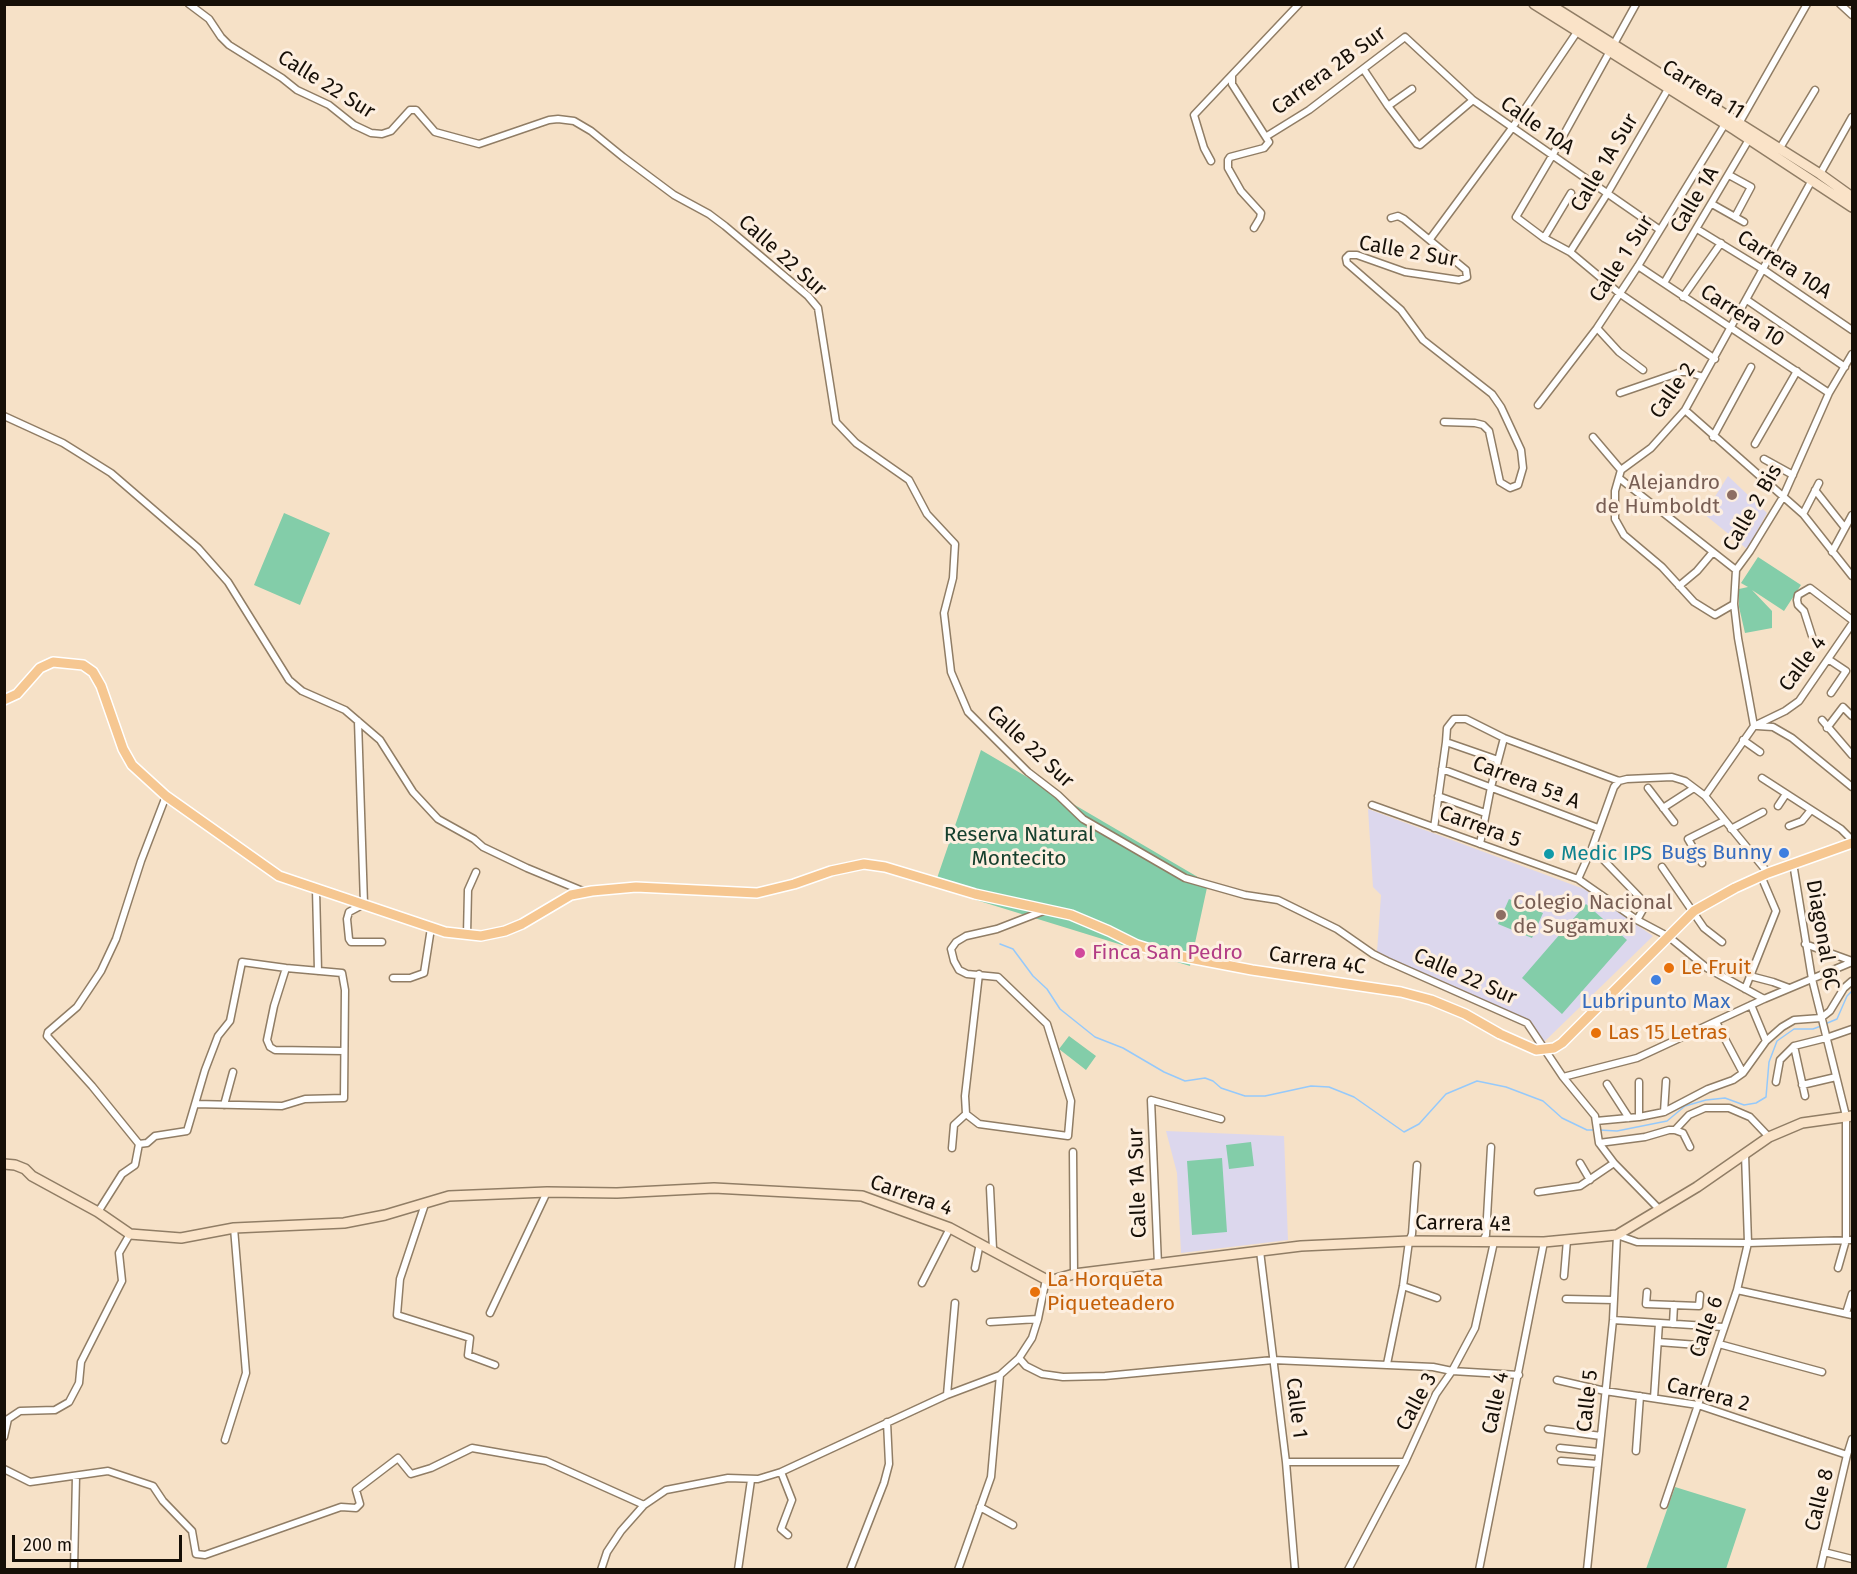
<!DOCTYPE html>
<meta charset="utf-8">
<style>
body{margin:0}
#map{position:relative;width:1857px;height:1574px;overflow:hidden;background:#f6e1c7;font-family:"Fira Sans",sans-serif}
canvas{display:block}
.frame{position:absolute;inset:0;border:6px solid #160f07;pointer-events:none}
.scale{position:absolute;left:12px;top:1535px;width:170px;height:27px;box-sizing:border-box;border:3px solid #160f07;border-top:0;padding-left:8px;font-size:18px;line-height:21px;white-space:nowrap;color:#160f07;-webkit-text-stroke:4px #fdefe0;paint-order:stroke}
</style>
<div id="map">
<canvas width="1857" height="1574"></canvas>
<div class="frame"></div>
<div class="scale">200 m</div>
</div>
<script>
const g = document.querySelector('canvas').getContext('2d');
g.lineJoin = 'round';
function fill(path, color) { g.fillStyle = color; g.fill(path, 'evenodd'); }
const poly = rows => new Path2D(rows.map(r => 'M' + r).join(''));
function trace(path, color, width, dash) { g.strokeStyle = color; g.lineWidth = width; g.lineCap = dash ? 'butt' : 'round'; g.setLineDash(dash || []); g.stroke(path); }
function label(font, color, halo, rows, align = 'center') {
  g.font = font + ' "Fira Sans",sans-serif'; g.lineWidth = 6; g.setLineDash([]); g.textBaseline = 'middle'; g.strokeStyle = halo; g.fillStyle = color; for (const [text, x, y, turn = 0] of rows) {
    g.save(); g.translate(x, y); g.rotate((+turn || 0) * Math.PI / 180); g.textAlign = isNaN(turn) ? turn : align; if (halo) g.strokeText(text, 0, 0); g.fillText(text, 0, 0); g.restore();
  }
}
const education = poly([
 [1728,476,1767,513,1747,549,1704,514],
 [1368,809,1584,889,1653,936,1543,1043,1529,1021,1434,981,1377,952,1381,895,1373,887],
 [1166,1131,1284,1136,1288,1240,1181,1253,1177,1173]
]);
const green = poly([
 [284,513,330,533,300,605,254,585],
 [1758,557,1801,585,1784,611,1752,590,1772,611,1772,628,1745,633,1739,607,1739,589,1748,587,1741,583],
 [981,750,1208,883,1190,966,934,887],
 [1509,899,1543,913,1532,938,1498,924],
 [1586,904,1627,940,1562,1014,1522,978],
 [1069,1036,1096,1056,1086,1070,1059,1049],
 [1251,1142,1254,1166,1229,1169,1226,1145],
 [1222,1158,1227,1232,1192,1235,1187,1161],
 [1675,1487,1746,1509,1726,1569,1646,1569]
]);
const stream = poly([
 [1000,944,1013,949,1033,976,1047,989,1060,1009,1095,1037,1123,1048,1164,1072,1185,1081,1205,1078,1213,1081,1221,1088,1245,1096,1265,1096,1311,1086,1329,1087,1354,1097,1404,1132,1419,1124,1446,1094,1477,1081,1506,1087,1543,1101,1562,1118,1587,1130,1595,1130],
 [1825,1024,1837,1019,1847,996,1852,991],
 [1599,1130,1617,1131,1667,1121,1685,1106,1706,1100,1725,1098,1744,1105,1756,1103,1766,1097,1769,1062,1777,1041,1794,1029,1813,1029,1821,1026]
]);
const street = poly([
 [189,4,209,19,221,37,229,45,282,78,297,90,329,105,354,125,371,133,382,134,391,131,410,110,416,110,435,132,479,144,549,120,558,119,574,121,591,131,623,157,674,195,709,214,725,226,808,296,818,308,836,422,856,443,909,480,927,514,955,544,953,578,944,613,951,672,968,712,1028,772,1058,795,1083,819,1185,878,1245,895,1278,900,1337,929,1373,954,1387,961,1527,1023,1563,1077,1595,1116,1599,1143,1614,1163,1660,1210],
 [1636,4,1552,156,1516,217,1544,238,1570,252,1619,293,1715,359],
 [1840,4,1852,15],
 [1364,70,1388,106,1417,144,1420,145,1473,100],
 [1232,76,1232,84,1269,142,1264,148,1230,157,1228,160,1228,168,1241,191,1261,213,1260,218,1254,228],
 [1388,106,1412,89],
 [1737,127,1807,4],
 [1267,136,1309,110,1405,37,1473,100,1660,230],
 [1780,148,1815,90],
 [1211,161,1204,148,1194,115,1299,4],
 [1820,174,1852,117],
 [1729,175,1751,187,1735,217],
 [1712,204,1744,222],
 [1391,218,1398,216,1404,219,1466,270,1467,277,1459,280,1405,272,1357,255,1349,255,1346,258,1347,263,1401,310,1423,340,1492,394,1501,407,1521,450,1523,468,1518,485,1510,488,1500,482,1489,431,1483,425,1475,423,1444,422],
 [1697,229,1764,270,1852,330],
 [1544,238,1571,193],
 [1430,239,1512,128,1577,32],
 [1570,252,1607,194,1668,89],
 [1638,266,1829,393],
 [1664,283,1751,136],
 [1683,297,1721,243],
 [1747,300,1845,367],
 [1597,328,1619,352,1643,370],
 [1620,393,1681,372,1688,372,1703,377],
 [1538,405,1597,328,1638,266,1725,124],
 [1685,410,1803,514,1852,576],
 [4,416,63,443,111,473,198,548,228,582,289,680,302,691,345,710,380,740,413,792,438,819,474,839,483,847,527,868,585,892],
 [1593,437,1621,470],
 [1713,437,1751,367],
 [1755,444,1797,371],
 [1764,459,1793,475],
 [1619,478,1736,570],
 [1815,490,1845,528],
 [1803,514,1819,483],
 [1832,552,1852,515],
 [1679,586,1697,571,1713,552],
 [1734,604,1715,615,1694,602,1662,567,1624,535,1615,519,1615,491,1621,470,1651,448,1685,410,1812,180],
 [1812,636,1804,611,1798,605,1797,600,1798,595,1810,588,1852,620],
 [1828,659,1846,671,1831,693],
 [1822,720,1852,755],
 [358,721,364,904,349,912,347,919,349,939,351,942,382,942],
 [1754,726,1738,638,1734,604,1736,570,1750,551,1783,497,1829,393,1852,354],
 [1757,726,1773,727,1792,738,1852,787],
 [1827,728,1843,707,1852,716],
 [1743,740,1760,752],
 [1446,742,1498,760],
 [1442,769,1598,828],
 [1762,778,1841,829,1852,840],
 [1648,788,1674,822],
 [1438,796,1485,813],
 [1705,796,1754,726,1785,711,1799,701,1852,624],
 [1372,805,1578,879,1637,920,1669,937,1707,968,1764,999],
 [1778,806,1786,794],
 [1663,808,1694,788],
 [1789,826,1802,821,1811,810],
 [1434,828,1446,742,1447,728,1454,719,1466,719,1504,738,1619,781,1627,779,1672,777,1685,781,1705,796,1768,873],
 [1731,829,1763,812],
 [1480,844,1491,787,1504,738],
 [1592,848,1646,904,1637,920],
 [1702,863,1688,839,1724,821],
 [1793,863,1812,979,1846,1116,1846,1240,1838,1268],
 [1662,867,1704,928,1722,942],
 [1578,879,1592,848,1614,787,1619,781],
 [316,889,318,971],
 [467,935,468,890,476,872],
 [1805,944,1852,961],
 [286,968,274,1006,267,1040,270,1047,275,1050,344,1051],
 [1750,976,1773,982,1789,988],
 [393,978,410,978,424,973,431,928],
 [1745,989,1776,911,1761,876],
 [1751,1005,1766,1041],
 [1716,1022,1743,1073],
 [1794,1046,1805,1096],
 [1563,1077,1637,1058,1764,999,1852,962],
 [1776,1082,1780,1060,1794,1046,1826,1038,1852,1029],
 [1607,1084,1629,1118],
 [1802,1085,1836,1077],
 [224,1105,233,1072],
 [1664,1112,1666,1081],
 [966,1114,979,1124,1068,1136,1071,1101,1047,1024,998,977,967,974,959,970,954,961,951,949,956,942,966,936,997,929,1046,910],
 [966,1114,965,1096,979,974],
 [1639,1117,1639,1082],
 [1596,1121,1639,1117,1664,1112,1708,1089,1733,1080,1743,1073,1766,1041,1782,1027,1794,1020,1821,1018,1830,1011,1844,988,1852,981],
 [1675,1130,1689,1115,1705,1108,1729,1108,1750,1117,1769,1137],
 [1599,1143,1645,1137,1669,1130,1675,1130,1683,1133,1690,1147],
 [139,1144,147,1143,155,1136,187,1131,195,1104,205,1070,218,1036,230,1021,242,962,286,968,342,973,345,990,344,1098,305,1099,282,1106,195,1104],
 [952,1148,954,1125,966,1114],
 [1073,1152,1074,1274],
 [1580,1163,1590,1180],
 [990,1188,993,1249],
 [1538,1192,1580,1186,1614,1163],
 [425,1204,400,1279,397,1315,470,1338,468,1355,495,1365],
 [98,1212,122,1174,135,1165,139,1144,92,1086,47,1036,48,1032,77,1007,101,971,116,939,141,861,166,796],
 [1482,1242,1486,1235,1491,1147],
 [1260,1251,1286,1462,1295,1570],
 [1158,1265,1151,1100,1221,1119],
 [975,1268,980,1243],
 [1564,1276,1567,1240],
 [922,1283,950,1228],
 [1403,1286,1437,1298],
 [1737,1290,1852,1315],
 [1647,1292,1646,1304,1699,1306,1700,1295],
 [1566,1299,1614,1300],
 [490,1313,547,1192],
 [1846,1313,1852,1294],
 [1613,1320,1723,1327],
 [990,1322,1038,1319],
 [1673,1324,1674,1305],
 [1658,1342,1698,1345],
 [1719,1344,1822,1372],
 [1019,1358,1026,1366,1042,1374,1063,1377,1105,1376,1273,1360,1433,1367,1452,1371,1519,1375],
 [1387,1364,1403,1286,1409,1241,1412,1234,1417,1165],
 [1557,1380,1605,1391,1698,1405,1847,1455],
 [947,1395,955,1303],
 [1654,1398,1659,1323],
 [1548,1429,1601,1436],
 [4,1437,8,1419,20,1411,55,1410,69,1402,79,1383,81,1362,122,1281,119,1253,130,1234],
 [225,1440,246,1373,234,1228],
 [1560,1448,1599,1452],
 [1636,1451,1640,1396],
 [1561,1461,1598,1464],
 [1286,1462,1405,1462],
 [4,1469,30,1482,108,1471,153,1486,163,1501,192,1531,196,1554,205,1555,341,1507,356,1508,360,1504,356,1490,398,1458,411,1474,431,1468,472,1448,546,1461,644,1505],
 [781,1472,792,1500,781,1529,788,1535],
 [1664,1505,1737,1290,1748,1243,1745,1154],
 [980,1507,1013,1525],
 [1824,1552,1852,1559],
 [74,1570,76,1476],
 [601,1570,607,1552,621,1531,644,1505,666,1490,728,1478,758,1479,781,1472,947,1395,1000,1375,1019,1358,1032,1338,1038,1319,1045,1284,1049,1281],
 [738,1570,751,1480],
 [850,1570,884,1483,889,1464,887,1422],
 [958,1570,991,1477,1000,1375],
 [1348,1570,1405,1462,1436,1394,1452,1371,1475,1328,1494,1242],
 [1479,1570,1544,1242],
 [1587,1570,1613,1320,1617,1235,1637,1242,1748,1243,1852,1240],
 [1820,1570,1847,1455,1852,1439]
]);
const secondary = poly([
 [1534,4,1735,130,1852,207],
 [1549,4,1820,174,1852,197],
 [4,1164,15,1165,25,1169,32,1176,98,1212,130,1234,181,1238,234,1228,344,1223,385,1215,449,1196,547,1192,617,1193,714,1188,862,1196,950,1228,1049,1281,1074,1274,1301,1246,1409,1241,1544,1242,1617,1235,1697,1187,1769,1137,1802,1123,1852,1116]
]);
const primary = poly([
 [4,700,17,694,40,668,53,662,83,665,93,672,101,686,123,749,132,765,166,796,279,876,445,932,481,936,505,931,522,924,571,895,592,891,636,887,757,893,794,884,831,871,864,864,885,867,975,894,1071,915,1109,931,1137,945,1163,953,1252,970,1401,992,1431,1000,1465,1014,1500,1034,1536,1050,1554,1048,1562,1043,1694,911,1735,888,1768,873,1852,843]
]);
const markers = [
 [1732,495,6,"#8d6e63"],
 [1784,853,6,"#3f7fe0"],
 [1549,854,6,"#0f9aa8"],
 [1501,915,6,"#8d6e63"],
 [1080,953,6,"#d1479c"],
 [1669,968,6,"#e8710a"],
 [1656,980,6,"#3f7fe0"],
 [1596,1033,6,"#e8710a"],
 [1035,1292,6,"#e8710a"]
];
const streetNames = [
 ["Carrera 2B Sur",1329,71,-36],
 ["Calle 22 Sur",326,85,32],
 ["Carrera 11",1703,90,32],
 ["Calle 10A",1537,126,35],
 ["Calle 1A Sur",1605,163,-59],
 ["Calle 1A",1695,200,-59],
 ["Calle 2 Sur",1408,252,10],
 ["Calle 22 Sur",782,256,42],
 ["Calle 1 Sur",1622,259,-57],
 ["Carrera 10A",1784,265,33],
 ["Carrera 10",1742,316,33],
 ["Calle 2",1673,391,-55],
 ["Calle 2 Bis",1753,508,-60],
 ["Calle 4",1803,664,-53],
 ["Calle 22 Sur",1030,747,43],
 ["Carrera 5ª A",1526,783,21],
 ["Carrera 5",1480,827,20],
 ["Diagonal 6C",1822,935,80],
 ["Carrera 4C",1317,961,8],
 ["Calle 22 Sur",1465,977,24],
 ["Calle 1A Sur",1138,1183,-92],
 ["Carrera 4",911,1196,19],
 ["Carrera 4ª",1463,1224,1],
 ["Calle 6",1707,1327,-71],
 ["Carrera 2",1708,1395,14],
 ["Calle 5",1588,1401,-84],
 ["Calle 3",1417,1402,-62],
 ["Calle 4",1496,1403,-78],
 ["Calle 1",1296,1408,83],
 ["Calle 8",1820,1500,-76]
];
const educationNames = [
 ["Alejandro",1720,483],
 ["de Humboldt",1720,507],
 ["Colegio Nacional",1513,903,"left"],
 ["de Sugamuxi",1513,927,"left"]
];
const parkNames = [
 ["Reserva Natural",1019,835],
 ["Montecito",1019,859]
];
const shopNames = [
 ["Bugs Bunny",1772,853],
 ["Lubripunto Max",1656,1002,"center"]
];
const cultureNames = [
 ["Medic IPS",1561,854]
];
const hotelNames = [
 ["Finca San Pedro",1092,953]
];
const foodNames = [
 ["Le Fruit",1681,968],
 ["Las 15 Letras",1608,1033],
 ["La Horqueta",1047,1280],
 ["Piqueteadero",1047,1304]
];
fill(education, '#dcd7ed');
fill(green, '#83cda9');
trace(stream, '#95c9fb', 1.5);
trace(street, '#907d65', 9);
trace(secondary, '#907d65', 12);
trace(primary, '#fff', 12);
trace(street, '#fff', 6);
trace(secondary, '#fae3c8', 9);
trace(primary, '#f6c791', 9);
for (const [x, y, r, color] of markers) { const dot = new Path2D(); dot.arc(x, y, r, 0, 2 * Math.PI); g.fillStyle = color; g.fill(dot); trace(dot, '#fdefe0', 2); }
label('21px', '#160f07', '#fdefe0', streetNames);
label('21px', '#785e54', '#fdefe0', educationNames, 'right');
label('21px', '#16402e', '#fdefe0', parkNames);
label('21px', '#366cbe', '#fdefe0', shopNames, 'right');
label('21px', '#0d838f', '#fdefe0', cultureNames, 'left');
label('21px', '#b23c85', '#fdefe0', hotelNames, 'left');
label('21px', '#c56008', '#fdefe0', foodNames, 'left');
</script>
